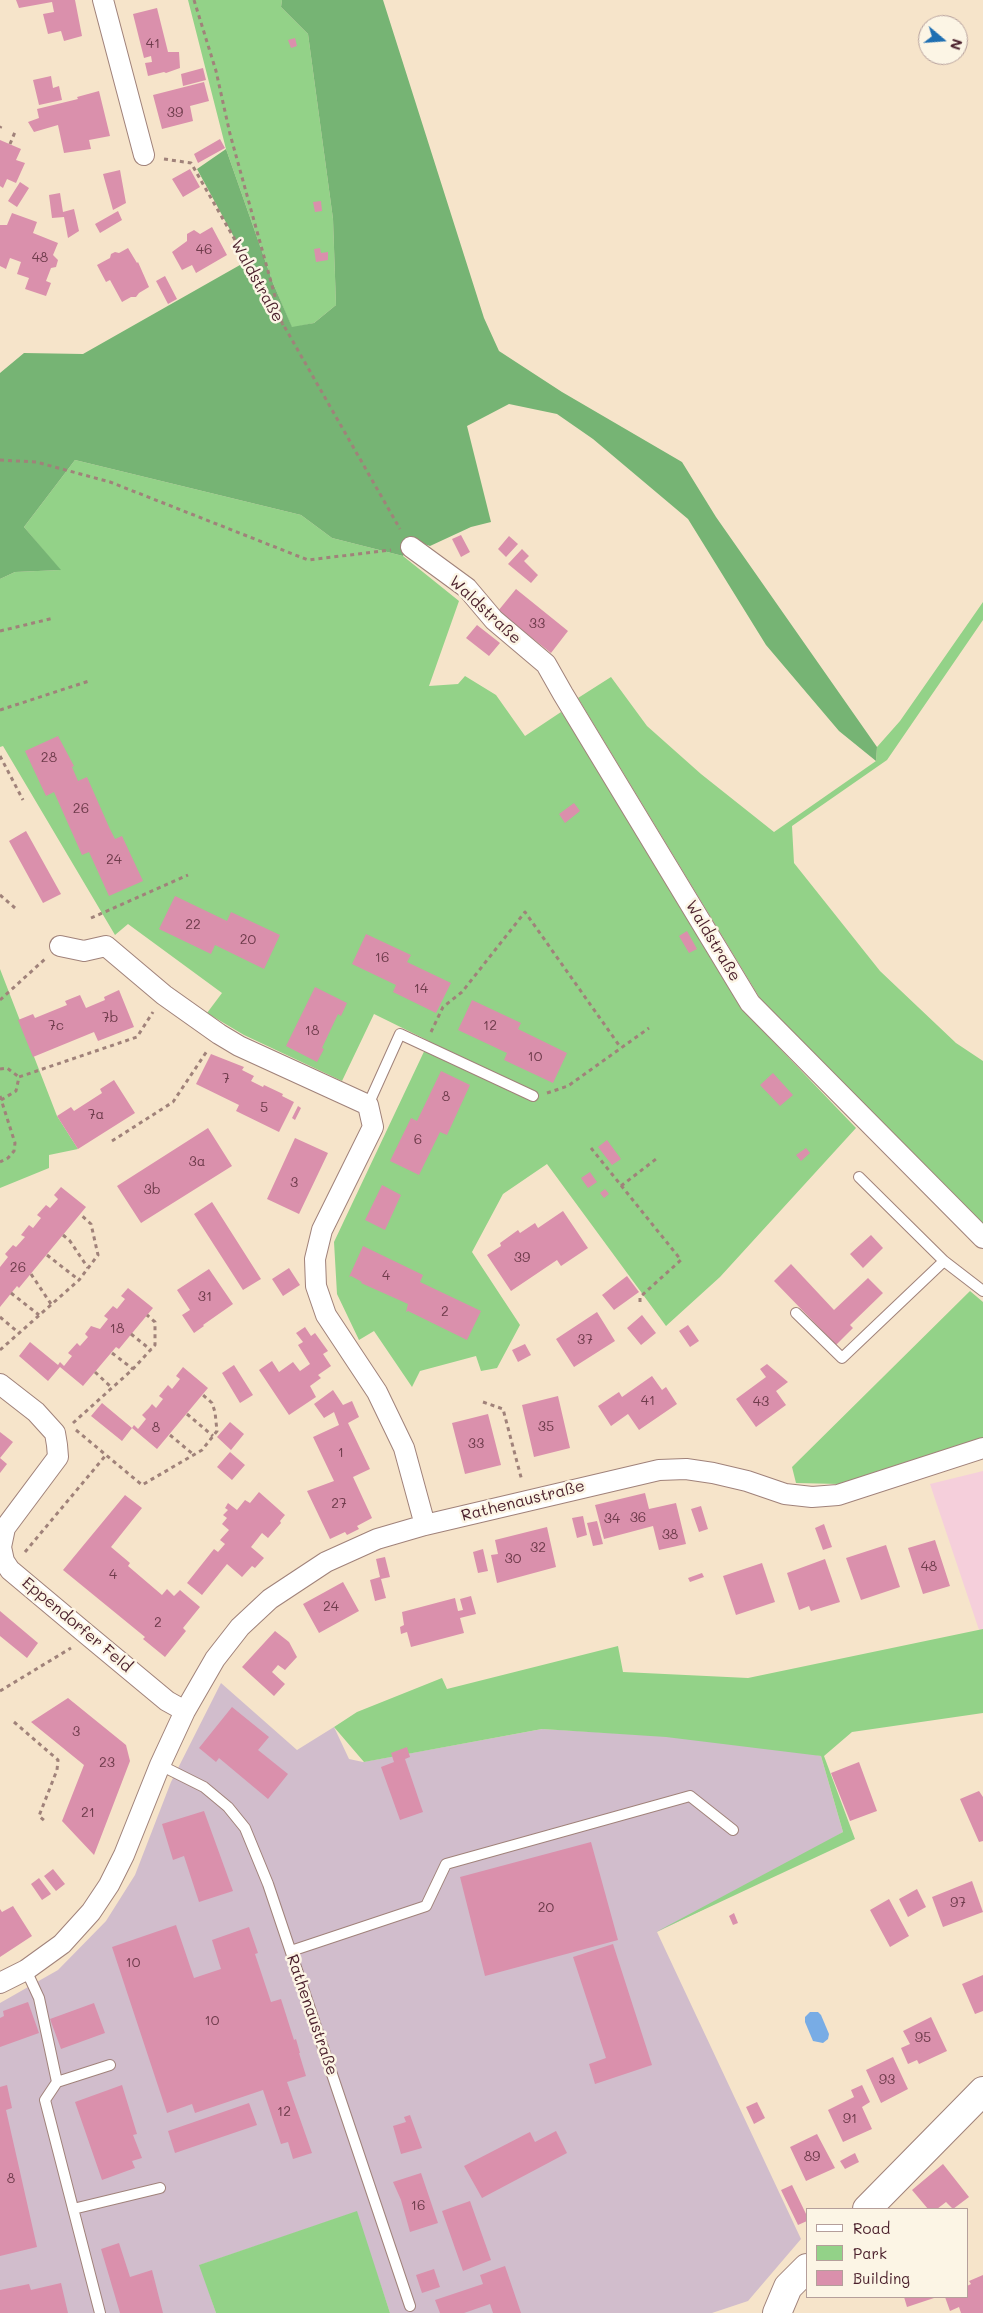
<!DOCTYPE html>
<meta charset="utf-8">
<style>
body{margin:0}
#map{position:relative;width:983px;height:2313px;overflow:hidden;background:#f6e4ca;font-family:Mali,sans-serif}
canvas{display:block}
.legend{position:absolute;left:806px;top:2208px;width:162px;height:90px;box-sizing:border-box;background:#fcf5e5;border:1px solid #b59f9b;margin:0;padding:6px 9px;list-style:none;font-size:15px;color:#4a1f2b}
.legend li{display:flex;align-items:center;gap:10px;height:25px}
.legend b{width:25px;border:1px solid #b59f9b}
.north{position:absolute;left:918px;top:15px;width:50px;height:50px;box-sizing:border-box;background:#fcf5e5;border:1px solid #b59f9b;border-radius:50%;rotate:108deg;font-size:14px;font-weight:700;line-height:20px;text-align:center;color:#4a1f2b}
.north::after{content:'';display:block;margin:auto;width:18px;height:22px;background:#1f6fb2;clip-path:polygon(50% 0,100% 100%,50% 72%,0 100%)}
</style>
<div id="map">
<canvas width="983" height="2313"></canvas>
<ul class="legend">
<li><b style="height:6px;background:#fff"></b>Road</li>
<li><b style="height:14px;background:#93d288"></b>Park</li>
<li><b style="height:14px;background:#da90ac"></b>Building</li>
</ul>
<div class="north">N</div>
</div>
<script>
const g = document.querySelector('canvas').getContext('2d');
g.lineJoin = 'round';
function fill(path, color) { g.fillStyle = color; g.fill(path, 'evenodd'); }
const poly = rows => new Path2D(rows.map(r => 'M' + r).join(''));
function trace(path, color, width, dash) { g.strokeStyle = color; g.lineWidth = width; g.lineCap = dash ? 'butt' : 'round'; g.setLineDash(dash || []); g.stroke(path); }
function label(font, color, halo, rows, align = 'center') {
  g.font = font + ' Mali,sans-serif'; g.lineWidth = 5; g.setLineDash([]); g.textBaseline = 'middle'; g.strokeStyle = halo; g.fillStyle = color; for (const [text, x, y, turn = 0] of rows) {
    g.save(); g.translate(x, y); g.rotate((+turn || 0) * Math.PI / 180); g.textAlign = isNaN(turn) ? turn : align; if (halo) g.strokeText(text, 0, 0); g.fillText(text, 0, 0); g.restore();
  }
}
const built = poly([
 [983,1471,983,1629,979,1630,930,1484]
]);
const industrial = poly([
 [221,1683,297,1750,334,1727,349,1759,363,1762,542,1729,754,1741,821,1756,843,1832,762,1881,657,1932,801,2239,748,2301,712,2313,390,2313,356,2212,200,2265,216,2313,0,2313,0,2003,58,1970,106,1921,135,1875,171,1782]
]);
const green = poly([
 [188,0,282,0,281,7,308,34,333,219,336,305,314,323,292,328,273,283,226,149],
 [75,460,301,515,332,538,403,556,459,601,429,686,458,684,465,676,496,695,525,736,561,712,580,738,716,966,766,1034,856,1128,720,1277,666,1326,547,1164,503,1194,472,1252,520,1325,497,1368,481,1371,476,1356,420,1371,412,1387,374,1331,359,1340,337,1294,334,1242,429,1041,374,1014,342,1081,244,1035,207,1013,222,993,128,924,115,935,3,746,0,747,0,579,15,572,60,570,24,527],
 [983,602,983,620,887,760,792,826,794,863,880,971,956,1043,983,1061,983,1230,764,1005,578,698,611,677,647,726,701,774,774,832,876,761,877,747,900,721],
 [0,969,57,1116,78,1149,49,1155,49,1168,0,1188],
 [970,1291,983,1302,983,1440,839,1484,796,1483,792,1467],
 [983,1629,983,1713,852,1732,824,1756,855,1839,656,1932,843,1832,821,1756,666,1737,542,1729,364,1762,334,1727,357,1712,442,1678,447,1689,618,1646,623,1672,748,1678],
 [357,2211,390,2313,216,2313,199,2265]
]);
const forest = poly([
 [282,0,383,0,484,318,499,351,562,392,682,462,716,517,877,747,876,761,839,731,766,645,688,519,593,439,557,414,509,404,467,426,491,522,471,527,430,546,412,540,403,556,332,538,301,515,75,460,24,527,61,570,15,572,0,579,0,373,24,353,83,354,247,261,197,169,226,149,273,283,292,327,314,323,336,305,333,219,308,34,281,7]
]);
const water = poly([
 [810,2012,818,2012,821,2015,829,2034,828,2039,823,2043,813,2041,805,2022,805,2017]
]);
const building = poly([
 [16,0,75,0,82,36,64,41,61,31,48,34,43,14,54,12,52,2,19,8],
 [157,8,168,52,179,52,180,68,166,73,164,72,148,76,145,63,152,62,151,56,144,58,133,14],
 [295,38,297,46,291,48,288,40],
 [203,68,206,80,183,86,181,74],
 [51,76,53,88,59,86,62,100,39,105,33,80],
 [204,82,209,101,190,106,193,121,162,129,153,95],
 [99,91,110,136,89,140,91,149,64,153,58,125,34,132,28,122,39,118,37,109,78,99,77,97],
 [220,139,225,148,198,163,194,154],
 [0,140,21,149,16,160,25,163,16,183,7,179,3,188,0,186],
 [190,169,200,187,183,197,172,179],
 [120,170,126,203,113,210,103,174],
 [20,182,29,188,17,207,8,201],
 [60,193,63,212,74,209,79,231,68,238,64,217,52,218,49,195],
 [321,201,322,211,315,212,313,202],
 [118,211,122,220,100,233,95,224],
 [12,213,37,222,33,233,58,243,53,255,58,260,56,267,51,268,46,281,51,283,46,296,25,289,29,278,17,274,21,262,10,258,6,269,0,266,0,225,7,225],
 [212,227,227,255,196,273,192,265,182,270,172,252,187,241,187,234,194,230,200,234],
 [128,248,137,263,138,262,149,287,139,293,136,297,131,297,122,302,110,280,106,282,97,265,110,258,111,254,115,252,119,253],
 [320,248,321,253,328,252,328,260,316,262,314,249],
 [165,276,177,299,168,304,156,281],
 [461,535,470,552,461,557,452,539],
 [509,536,518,544,506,557,498,549],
 [522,549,529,556,524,561,538,575,531,583,508,564],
 [516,589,568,631,551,653,498,611],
 [477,625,500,643,489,656,466,638],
 [58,736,74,766,72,767,78,781,87,777,109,827,115,839,122,836,143,881,109,896,89,852,82,855,54,792,46,796,25,751],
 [574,803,580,811,565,823,559,814],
 [26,831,61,894,43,903,9,841],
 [175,896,227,921,231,912,280,935,264,969,215,945,211,954,159,929],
 [687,931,697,949,689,953,679,936],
 [366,934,411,955,407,962,451,983,436,1013,393,992,396,985,352,964],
 [315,987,347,1003,341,1016,338,1014,322,1048,324,1049,317,1062,286,1046],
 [119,990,134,1027,98,1041,94,1032,33,1057,18,1020,33,1014,35,1018,67,1005,65,1001,80,995,86,1008,105,1000,104,997],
 [472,1000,521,1023,518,1029,567,1053,553,1083,504,1060,507,1053,458,1030],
 [211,1054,244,1067,242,1070,254,1076,251,1081,263,1087,264,1085,283,1094,282,1096,294,1102,279,1132,236,1111,239,1105,196,1084],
 [441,1071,470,1085,447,1135,440,1132,419,1175,390,1161,411,1118,417,1121],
 [773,1073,793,1095,780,1106,760,1085],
 [114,1080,135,1113,78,1149,57,1116,71,1107,74,1111,102,1093,100,1089],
 [298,1106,301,1108,295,1120,292,1118],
 [208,1128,232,1166,141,1223,117,1186],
 [295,1138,328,1153,299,1214,267,1199],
 [607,1140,621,1159,612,1165,598,1147],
 [806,1148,810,1153,801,1161,796,1155],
 [590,1172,597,1182,588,1188,581,1178],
 [382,1185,401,1195,385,1230,365,1220],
 [61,1187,86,1207,19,1288,17,1286,0,1307,0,1267,8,1257,5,1254,13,1245,16,1247,25,1237,21,1235,29,1225,33,1228,41,1218,37,1215,46,1205,50,1208,58,1199,54,1195],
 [605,1189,609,1194,604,1198,600,1193],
 [212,1202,261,1279,243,1290,194,1214],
 [563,1211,588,1248,561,1266,557,1260,511,1291,487,1255,501,1246,500,1243,518,1230,520,1233,535,1223,538,1228],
 [871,1235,883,1248,863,1268,850,1254],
 [363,1246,423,1275,420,1282,481,1311,467,1340,408,1311,406,1312,408,1304,361,1283,362,1282,351,1276,349,1277],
 [791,1264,834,1310,868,1278,883,1293,850,1325,853,1328,836,1345,774,1281],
 [289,1268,300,1285,283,1296,272,1279],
 [209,1269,233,1304,203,1325,204,1326,194,1333,182,1315,190,1310,177,1290],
 [627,1276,639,1292,614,1310,602,1295],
 [128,1288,153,1308,119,1349,116,1347,83,1386,60,1367,48,1381,19,1356,30,1342,58,1365,60,1362,64,1366,72,1356,68,1353,77,1343,80,1346,88,1337,85,1334,91,1326,100,1329,108,1319,104,1316,113,1306,117,1309,125,1299,121,1296],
 [597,1312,615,1341,574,1367,556,1339],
 [642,1315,656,1333,641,1345,627,1328],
 [688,1325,699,1341,690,1347,679,1331],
 [305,1327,311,1336,315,1333,328,1351,323,1354,331,1366,318,1375,321,1378,310,1386,316,1397,289,1415,259,1370,272,1361,279,1372,293,1362,300,1371,310,1364,298,1345,303,1342,296,1333],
 [525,1344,531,1355,518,1362,512,1350],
 [767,1364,788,1382,776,1391,786,1405,756,1427,736,1399,766,1377,760,1369],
 [234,1365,253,1395,240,1403,222,1373],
 [183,1367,208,1388,157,1449,132,1428,122,1441,91,1416,102,1403,132,1428,134,1425,138,1429,146,1419,142,1415,149,1408,152,1404,156,1408,163,1399,159,1396,168,1385,172,1389,180,1379,176,1376],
 [652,1376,662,1390,666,1387,677,1404,639,1430,628,1414,611,1426,598,1406,619,1392,622,1397],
 [333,1390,343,1405,352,1401,359,1417,348,1423,370,1469,353,1477,372,1518,357,1526,359,1529,347,1535,345,1532,330,1539,307,1491,334,1481,313,1437,339,1425,334,1412,324,1418,314,1404],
 [558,1396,570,1448,534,1457,522,1405],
 [488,1414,501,1465,465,1474,452,1423],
 [230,1422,244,1434,231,1450,217,1437],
 [0,1432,13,1442,0,1458,7,1464,0,1473],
 [230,1452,245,1465,232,1480,217,1467],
 [259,1492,285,1515,280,1521,281,1523,268,1538,262,1533,251,1547,264,1558,255,1568,252,1566,242,1577,227,1564,202,1595,187,1583,214,1549,218,1552,225,1544,220,1540,229,1530,222,1524,227,1518,223,1515,228,1510,225,1508,228,1503,237,1510,245,1500,250,1503],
 [645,1493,649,1509,676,1503,686,1544,659,1550,653,1526,604,1539,595,1505],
 [125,1495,142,1508,111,1547,130,1563,128,1566,162,1595,167,1589,174,1596,180,1590,200,1607,183,1628,186,1631,165,1657,143,1639,145,1637,63,1570],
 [701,1506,708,1529,699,1532,691,1509],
 [583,1516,587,1535,577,1538,572,1518],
 [597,1521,603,1544,593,1546,587,1523],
 [824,1524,832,1547,823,1550,815,1528],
 [547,1527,556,1567,497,1583,491,1555,498,1554,495,1540],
 [935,1540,950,1586,923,1594,908,1548],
 [886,1545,900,1587,861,1600,846,1558],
 [483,1549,488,1571,478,1573,473,1552],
 [385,1557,390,1577,381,1579,386,1598,375,1601,370,1580,380,1577,376,1559],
 [825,1559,840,1602,811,1611,809,1606,799,1610,787,1573],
 [762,1563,775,1602,736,1615,723,1576],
 [702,1573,704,1577,690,1582,688,1578],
 [343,1582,359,1611,319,1633,303,1604],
 [471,1596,476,1614,460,1618,464,1633,411,1647,407,1632,401,1634,400,1627,404,1625,402,1612,455,1598,458,1611,463,1610,460,1599],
 [0,1611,38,1643,27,1658,0,1636],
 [275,1631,289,1642,297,1657,285,1670,278,1665,272,1672,285,1684,274,1696,242,1667],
 [68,1698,126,1745,130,1761,94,1855,62,1821,84,1765,31,1722],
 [232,1707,269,1737,258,1750,288,1774,268,1799,219,1758,216,1762,199,1748],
 [407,1747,410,1757,405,1759,423,1812,400,1820,381,1767,394,1762,391,1753],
 [859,1762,877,1811,850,1821,831,1773],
 [979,1791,983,1797,983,1841,979,1842,960,1799],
 [204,1811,233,1891,199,1902,184,1856,173,1860,162,1824],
 [591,1842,618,1940,485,1976,460,1877],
 [53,1869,65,1884,56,1891,44,1876],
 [39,1878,51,1894,42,1900,31,1884],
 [972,1881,983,1912,943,1927,932,1897],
 [917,1889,926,1907,908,1917,899,1899],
 [889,1899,909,1936,890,1947,870,1910],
 [13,1906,32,1936,0,1957,0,1909,2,1912],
 [734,1913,738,1923,733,1925,729,1916],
 [176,1925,194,1978,221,1969,212,1940,249,1927,258,1953,255,1954,271,2002,281,1999,294,2040,296,2039,300,2053,299,2053,306,2076,287,2082,312,2153,293,2159,288,2142,281,2144,263,2090,195,2113,192,2104,167,2113,112,1947],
 [613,1944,652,2065,595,2084,589,2064,606,2058,573,1957],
 [983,1975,983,2011,975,2014,962,1984],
 [28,2002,39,2033,0,2047,0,2018,4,2016,3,2011],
 [94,2003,105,2033,61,2049,50,2019],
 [931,2017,947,2051,919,2064,917,2060,908,2064,901,2048,910,2044,903,2031],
 [893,2057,908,2089,881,2103,866,2070],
 [7,2085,12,2108,6,2110,37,2247,0,2256,0,2087],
 [122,2085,137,2134,133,2135,142,2158,132,2161,135,2168,102,2180,75,2102],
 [862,2085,870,2102,862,2107,872,2129,843,2142,828,2110,854,2097,851,2090],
 [757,2102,765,2118,754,2124,746,2107],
 [249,2103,257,2125,175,2153,168,2131],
 [410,2115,422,2148,401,2154,393,2126,406,2122,404,2117],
 [556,2131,567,2153,482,2198,464,2166,530,2132,535,2142],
 [817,2134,835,2168,806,2181,790,2147],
 [855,2153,859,2162,845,2169,840,2161],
 [943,2164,969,2197,953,2209,946,2202,937,2209,928,2209,912,2190],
 [421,2173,438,2223,410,2232,401,2200,393,2182],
 [792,2185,807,2216,807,2221,798,2225,781,2190],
 [470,2201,491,2260,463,2271,442,2211],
 [119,2243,130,2277,152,2270,163,2313,120,2313,101,2249],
 [505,2266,521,2313,493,2313,490,2304,464,2313,440,2313,435,2300,483,2284,480,2275],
 [434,2269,440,2287,422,2293,416,2275],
 [983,2275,983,2313,961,2313,959,2307,950,2311,945,2297,967,2297,967,2286,971,2284,969,2281],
 [61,2283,68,2313,0,2313,0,2290,29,2284,31,2290],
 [904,2297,937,2297,907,2307]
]);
const path = poly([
 [194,0,216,71,230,134,283,325],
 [0,128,1,126],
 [10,144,15,132],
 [164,159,191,163,400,529],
 [0,460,36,462,110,482,308,560,391,550],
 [0,631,54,618],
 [0,710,89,681],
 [0,756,23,800],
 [0,895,15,908],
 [91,918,188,875],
 [0,1000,45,959],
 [431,1032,443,1007,462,992,525,912,621,1048],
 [0,1069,7,1068,19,1077],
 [547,1093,568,1086,649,1028],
 [0,1096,15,1143,14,1151,8,1158,0,1162],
 [1,1100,16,1091,19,1077,137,1037,153,1012],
 [112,1141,173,1102,207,1051],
 [591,1148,681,1260,640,1297,640,1302],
 [621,1186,656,1159],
 [63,1235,70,1241,88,1268],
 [47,1255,79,1280],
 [31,1274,51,1304],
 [11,1293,39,1315],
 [0,1317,19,1333],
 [131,1334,151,1350],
 [0,1350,79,1280,98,1255,91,1224,80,1214],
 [112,1353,133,1369],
 [95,1372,112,1388],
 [483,1402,503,1409,522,1481],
 [187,1414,213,1436],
 [73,1423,133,1369,155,1345,155,1322,147,1315],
 [76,1430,142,1485,202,1450,217,1431,215,1412,212,1403,203,1395],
 [170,1435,194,1455],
 [25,1552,106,1455],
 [0,1691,71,1648],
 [14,1722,58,1760,57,1770,39,1816,46,1822]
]);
const lane = poly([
 [368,1105,400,1034,533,1096],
 [859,1177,944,1261,983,1291],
 [796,1313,842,1358,944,1261],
 [160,1765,204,1787,228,1807,245,1828,268,1884,410,2306],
 [291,1951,426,1906,446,1864,690,1796,733,1830],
 [26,1970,39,1998,57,2082,45,2100,100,2313],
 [57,2082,110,2065],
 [73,2209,160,2188]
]);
const street = poly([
 [103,0,144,155],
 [411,547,467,588,494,620,546,664,563,694,750,1003,983,1238],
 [60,946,84,951,106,946,164,995,219,1034,239,1046,368,1105,373,1127,322,1230,315,1259,316,1286,326,1315,377,1392,404,1448,425,1525],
 [0,1384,36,1412,55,1433,57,1445,58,1457,5,1528,1,1547,4,1561,10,1570,84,1632,167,1701,185,1711],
 [0,1983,26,1970,62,1944,91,1912,109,1885,124,1855,160,1765,185,1711,215,1659,240,1627,270,1599,326,1562,377,1539,425,1525,659,1470,686,1469,713,1473,747,1481,785,1494,812,1497,838,1495,983,1448]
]);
const secondary = poly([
 [867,2209,983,2091],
 [777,2313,788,2287,807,2268]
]);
const numberNames = [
 ["41",153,44],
 ["39",175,113],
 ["46",204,250],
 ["48",40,258],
 ["33",537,624],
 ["28",49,758],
 ["26",81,809],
 ["24",114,860],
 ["22",193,925],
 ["20",248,940],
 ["16",382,958],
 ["14",421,989],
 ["7b",110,1018],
 ["7c",56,1026],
 ["12",490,1026],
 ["18",312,1031],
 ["10",535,1057],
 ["7",226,1079],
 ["8",446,1097],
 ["5",264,1108],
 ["7a",96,1115],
 ["6",418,1140],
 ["3a",197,1162],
 ["3",294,1183],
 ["3b",152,1190],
 ["39",522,1258],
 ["26",18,1268],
 ["4",386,1276],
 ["31",205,1297],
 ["2",445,1312],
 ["18",117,1329],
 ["37",585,1340],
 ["41",648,1401],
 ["43",761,1402],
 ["35",546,1427],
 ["8",156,1428],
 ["33",476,1444],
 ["1",341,1453],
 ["27",339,1504],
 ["36",638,1518],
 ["34",612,1519],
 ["38",670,1535],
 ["32",538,1548],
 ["30",513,1559],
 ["48",929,1567],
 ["4",113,1575],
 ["24",331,1607],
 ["2",158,1623],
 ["3",76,1732],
 ["23",107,1763],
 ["21",88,1813],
 ["97",958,1903],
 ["20",546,1908],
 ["10",133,1963],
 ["10",212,2021],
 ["95",923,2038],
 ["93",887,2080],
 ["12",284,2112],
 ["91",850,2119],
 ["89",812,2157],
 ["8",11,2179],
 ["16",418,2206]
];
const streetNames = [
 ["Waldstraße",257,281,61],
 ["Waldstraße",485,610,43],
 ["Waldstraße",713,941,59],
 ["Rathenaustraße",523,1501,-14],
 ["Eppendorfer Feld",77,1625,40],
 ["Rathenaustraße",312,2015,71]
];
fill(built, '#f5cfdb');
fill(industrial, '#d1bdcc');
fill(green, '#93d288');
fill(forest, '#76b474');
fill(water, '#78ace5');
fill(building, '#da90ac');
trace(lane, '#a0827a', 12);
trace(street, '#a0827a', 22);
trace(secondary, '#a0827a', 30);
trace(path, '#a0827a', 3, [4, 4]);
trace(lane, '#fff', 10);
trace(street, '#fff', 20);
trace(secondary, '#fff', 28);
label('14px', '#6e3b4b', null, numberNames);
label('16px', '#4a1f2b', '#fcf5e5', streetNames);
</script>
